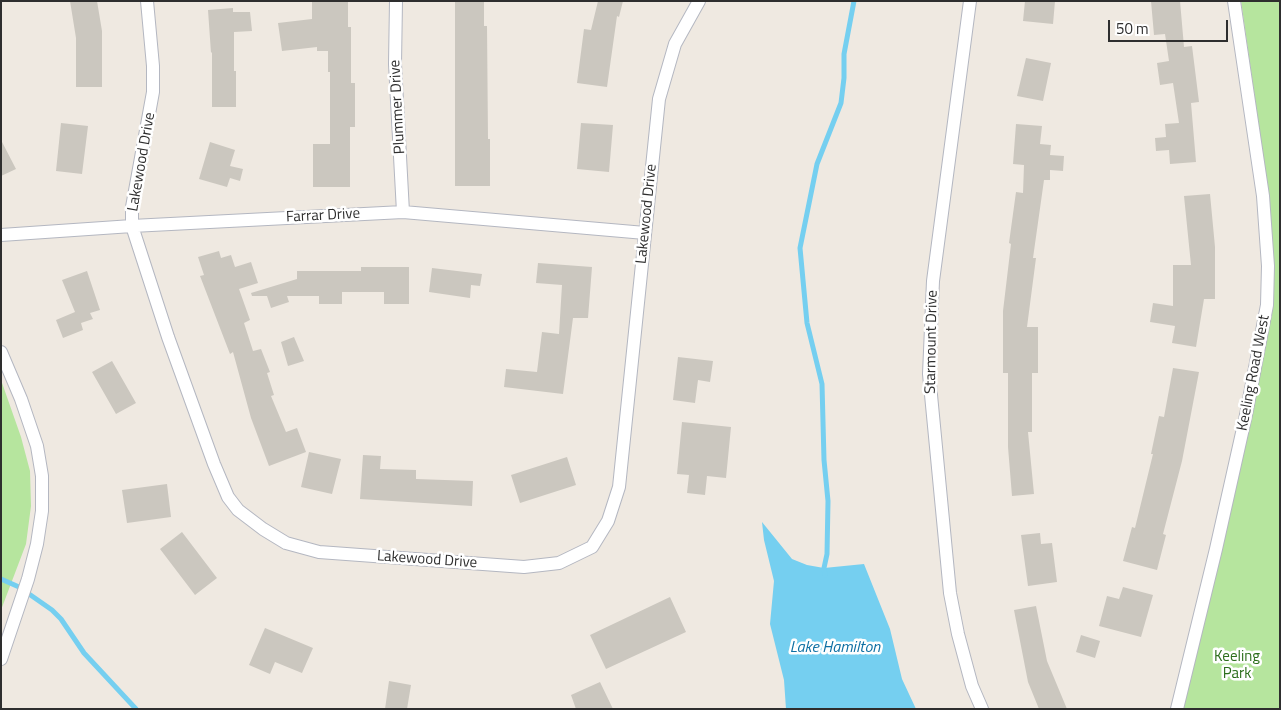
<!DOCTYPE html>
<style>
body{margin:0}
#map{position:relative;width:1281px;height:710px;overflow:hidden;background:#efe9e1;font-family:"Titillium Web",sans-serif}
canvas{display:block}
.frame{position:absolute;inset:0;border:2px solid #2e2e2e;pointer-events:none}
.scale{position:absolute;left:1108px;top:20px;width:120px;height:22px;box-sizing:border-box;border:2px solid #2e2e2e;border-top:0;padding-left:6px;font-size:15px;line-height:18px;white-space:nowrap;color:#2e2e2e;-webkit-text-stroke:4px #fff;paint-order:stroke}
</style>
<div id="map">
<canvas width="1281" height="710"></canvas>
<div class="frame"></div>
<div class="scale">50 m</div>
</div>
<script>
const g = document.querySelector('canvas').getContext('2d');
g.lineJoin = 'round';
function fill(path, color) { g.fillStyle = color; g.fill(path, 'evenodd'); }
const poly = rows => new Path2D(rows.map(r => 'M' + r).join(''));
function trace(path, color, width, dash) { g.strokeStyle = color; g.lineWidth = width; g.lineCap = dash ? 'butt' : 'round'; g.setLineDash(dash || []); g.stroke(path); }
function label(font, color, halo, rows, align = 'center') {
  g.font = font + ' "Titillium Web",sans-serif'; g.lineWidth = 5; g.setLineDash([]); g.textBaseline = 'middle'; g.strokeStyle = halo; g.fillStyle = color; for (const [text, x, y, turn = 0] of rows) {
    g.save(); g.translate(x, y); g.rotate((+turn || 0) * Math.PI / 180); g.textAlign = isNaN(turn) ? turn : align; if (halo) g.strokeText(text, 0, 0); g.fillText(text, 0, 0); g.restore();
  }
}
const green = poly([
 [1241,1,1280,1,1280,709,1182,709,1221,554,1274,300,1269,196],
 [1,380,21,437,30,471,31,506,26,544,1,610]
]);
const water = poly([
 [762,522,792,559,807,565,824,568,864,564,890,629,902,679,916,709,786,709,784,680,770,624,774,581,764,540]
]);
const stream = poly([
 [825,575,824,568,827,554,828,501,824,460,822,384,807,323,800,248,817,164,841,103,844,78,844,54,854,1],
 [1,579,19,587,52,610,61,619,84,653,136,709]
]);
const building = poly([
 [70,1,97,1,102,31,102,87,76,87,76,38],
 [312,1,348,1,348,27,351,27,351,83,355,83,355,127,350,127,350,187,313,187,313,144,330,144,330,72,328,72,328,51,317,51,317,47,282,51,278,23,312,19],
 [455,1,484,1,484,26,487,26,488,139,490,139,490,186,455,186],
 [598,1,623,1,619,17,617,16,607,87,577,83,584,29,591,30],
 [1025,1,1055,1,1053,24,1023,21],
 [1151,1,1180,1,1184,47,1192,46,1199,102,1191,103,1196,162,1170,164,1169,150,1156,151,1155,138,1166,137,1165,124,1179,123,1173,83,1160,85,1157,63,1169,61,1165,34,1154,35],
 [233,8,233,12,250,12,252,31,234,32,234,71,236,71,236,107,212,107,212,52,211,53,208,10],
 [1026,58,1051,63,1043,101,1017,96],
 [61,123,88,126,82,174,56,171],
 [581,123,613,125,609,172,577,169],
 [1016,124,1042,126,1040,144,1051,145,1050,155,1064,156,1063,171,1050,170,1050,180,1044,180,1033,258,1036,258,1027,327,1038,327,1038,373,1032,373,1032,432,1028,432,1034,494,1012,496,1008,447,1008,373,1003,373,1003,311,1011,244,1009,243,1016,192,1023,193,1024,165,1013,164],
 [1,140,16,169,1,176],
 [210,142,235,150,230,166,243,169,240,181,230,178,227,187,199,179],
 [1210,194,1215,247,1215,299,1204,299,1196,347,1172,343,1175,326,1150,322,1153,303,1173,306,1173,265,1191,265,1184,196],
 [219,251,221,258,231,255,235,267,251,262,258,283,239,289,250,320,244,323,253,351,261,349,270,372,267,373,274,395,271,396,286,432,297,428,306,452,269,466,251,418,233,352,230,354,200,276,204,275,198,257],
 [538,263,592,267,588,318,573,318,563,394,504,387,506,369,537,372,542,332,559,334,562,285,536,283],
 [361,267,409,267,409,304,384,304,384,292,342,292,342,304,319,304,319,296,287,296,289,302,271,308,267,296,252,296,251,293,297,279,297,271,361,271],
 [432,268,482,274,480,286,471,285,470,298,429,292],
 [87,271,100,310,90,313,93,319,81,323,83,330,63,338,56,320,75,312,62,280],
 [294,337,304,361,288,366,281,342],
 [678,357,713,361,710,382,698,380,695,403,673,400],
 [112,361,136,403,116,414,92,372],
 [1173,368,1199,372,1182,461,1163,534,1166,535,1157,570,1123,561,1132,527,1135,528,1153,454,1151,454,1159,416,1164,417],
 [682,422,731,427,726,478,707,476,705,495,687,493,689,475,677,474],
 [309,452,341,459,332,494,301,487],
 [363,455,381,456,380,469,416,470,416,479,473,481,472,506,360,499],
 [567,457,576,485,520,503,511,475],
 [167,484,171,517,127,523,122,490],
 [182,532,217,578,195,595,160,549],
 [1040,533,1041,544,1052,543,1057,582,1028,586,1021,535],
 [1123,587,1153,595,1141,637,1099,626,1107,596,1119,599],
 [670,597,686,632,606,669,590,635],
 [1036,606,1047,661,1067,709,1039,709,1028,682,1014,610],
 [265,628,313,648,302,673,275,662,270,674,249,665],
 [1081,635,1100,641,1095,658,1076,652],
 [389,681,411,685,407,709,385,709],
 [600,682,613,709,576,709,571,695]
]);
const minor = poly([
 [147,1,153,66,153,92,132,207,132,226,168,337,214,464,228,497,238,510,263,529,286,543,319,552,524,567,559,563,592,547,608,521,619,487,659,99,675,44,699,1],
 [396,1,395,64,403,212],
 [970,1,933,281,929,374,950,593,958,634,972,686,982,709],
 [1,235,132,226,403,212,645,233],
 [1,352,21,399,37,446,42,476,42,511,37,544,28,579,1,659],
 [1177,709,1216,549,1246,415,1267,305,1268,266,1263,196,1234,1]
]);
const streetNames = [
 ["Plummer Drive",398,107,-93],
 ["Lakewood Drive",142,162,-80],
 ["Lakewood Drive",647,214,-84],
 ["Farrar Drive",323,216,-3],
 ["Starmount Drive",932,342,-89],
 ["Keeling Road West",1254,373,-79],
 ["Lakewood Drive",427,560,4]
];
const parkNames = [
 ["Keeling",1237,657],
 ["Park",1237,674]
];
const waterNames = [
 ["Lake Hamilton",835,648]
];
fill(green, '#b6e59e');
fill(water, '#75cff0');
trace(stream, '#75cff0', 5);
fill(building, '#cbc7bf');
trace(minor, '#b4b7c1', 14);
trace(minor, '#fff', 12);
label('15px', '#2e2e2e', '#fff', streetNames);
label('15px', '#2c6e1b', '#fff', parkNames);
label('italic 16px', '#0d6fa3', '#fff', waterNames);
</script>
